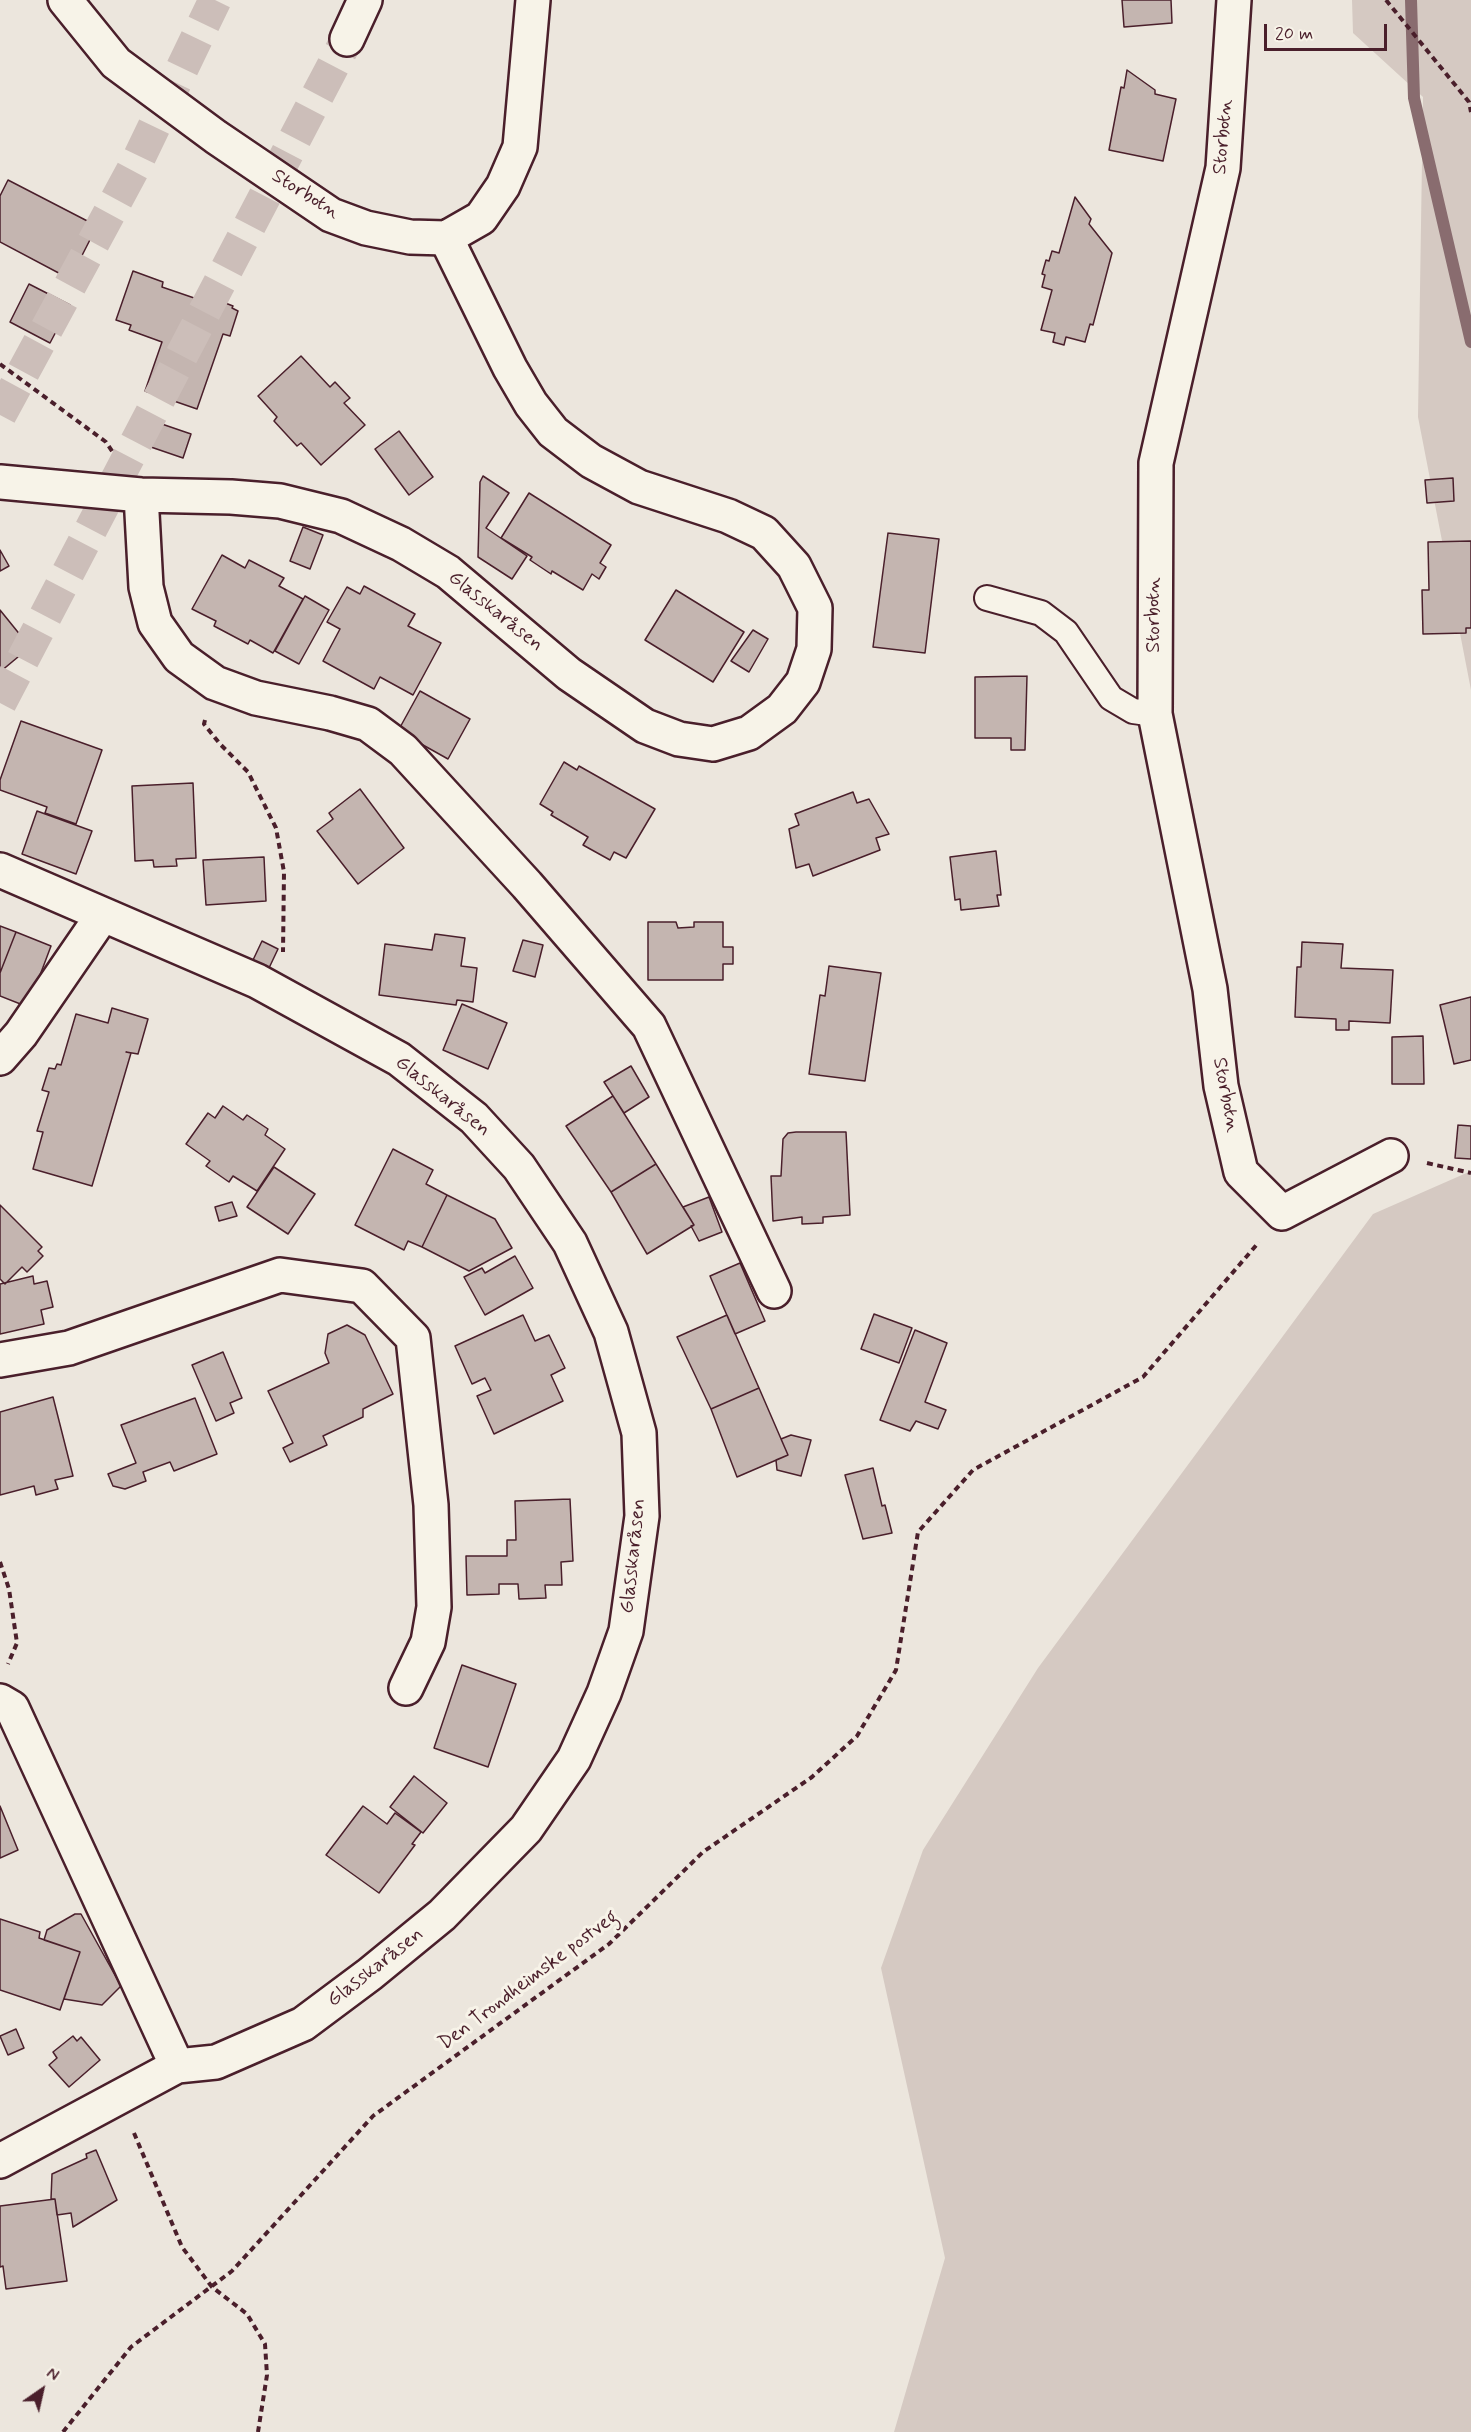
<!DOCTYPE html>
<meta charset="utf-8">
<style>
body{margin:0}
#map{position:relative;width:1471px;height:2432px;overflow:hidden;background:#ece6dd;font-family:Mynerve,sans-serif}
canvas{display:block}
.north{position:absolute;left:12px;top:2360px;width:60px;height:60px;-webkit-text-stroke:4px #f7f3e8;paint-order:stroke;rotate:34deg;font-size:16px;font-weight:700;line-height:24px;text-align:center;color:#4a1f2b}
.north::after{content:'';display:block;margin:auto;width:21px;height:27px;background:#4a1f2b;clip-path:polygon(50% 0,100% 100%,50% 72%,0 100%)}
.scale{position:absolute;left:1264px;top:24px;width:123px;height:27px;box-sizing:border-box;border:3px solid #4a1f2b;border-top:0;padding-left:8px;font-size:18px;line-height:21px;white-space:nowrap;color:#4a1f2b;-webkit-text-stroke:4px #f7f3e8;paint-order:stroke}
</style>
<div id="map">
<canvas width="1471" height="2432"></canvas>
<div class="north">N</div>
<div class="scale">20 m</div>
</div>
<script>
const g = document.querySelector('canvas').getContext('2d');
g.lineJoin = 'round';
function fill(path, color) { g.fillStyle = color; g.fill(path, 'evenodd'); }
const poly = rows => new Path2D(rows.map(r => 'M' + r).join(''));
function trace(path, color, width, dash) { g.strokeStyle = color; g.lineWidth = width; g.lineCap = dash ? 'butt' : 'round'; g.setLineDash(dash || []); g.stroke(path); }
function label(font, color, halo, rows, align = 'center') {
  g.font = font + ' Mynerve,sans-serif'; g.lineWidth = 6; g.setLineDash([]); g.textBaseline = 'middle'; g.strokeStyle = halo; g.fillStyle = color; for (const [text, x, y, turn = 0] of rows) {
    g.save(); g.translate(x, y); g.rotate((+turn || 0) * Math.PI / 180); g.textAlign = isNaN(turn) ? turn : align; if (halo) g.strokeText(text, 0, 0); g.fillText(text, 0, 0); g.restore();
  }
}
const green = poly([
 [1352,0,1471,0,1471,690,1418,417,1423,97,1353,33],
 [1471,1171,1471,2432,894,2432,945,2258,881,1968,923,1850,1038,1668,1373,1214]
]);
const stream = poly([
 [1411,0,1414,98,1471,342]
]);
const building = poly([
 [1122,0,1171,0,1172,23,1124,27,1122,0],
 [1127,70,1155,90,1155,94,1176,99,1163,161,1109,150,1121,87,1124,88,1127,70],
 [8,180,97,226,70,279,0,242,0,196,8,180],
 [1075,197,1091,219,1089,224,1112,253,1093,325,1090,324,1085,342,1066,337,1064,345,1053,342,1055,333,1041,330,1052,290,1042,287,1045,275,1042,274,1046,260,1049,261,1052,251,1059,253,1075,197],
 [133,271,163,282,162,287,200,300,202,294,233,306,232,308,238,311,230,336,223,334,197,409,145,391,162,342,129,330,131,325,116,320,133,271],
 [29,284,70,305,50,343,10,322,29,284],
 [301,356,330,387,335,382,350,398,344,403,365,425,321,465,301,443,297,446,274,421,277,417,258,396,301,356],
 [153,421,191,434,183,458,145,445,153,421],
 [399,431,433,477,409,495,375,449,399,431],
 [483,476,509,493,486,528,527,556,512,579,478,557,480,482,483,476],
 [1453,478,1454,501,1427,503,1425,480,1453,478],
 [529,493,611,545,600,563,606,567,599,579,592,574,583,590,552,571,551,574,530,560,532,557,501,538,529,493],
 [303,527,323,535,310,569,290,561,303,527],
 [888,533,939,539,925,653,873,647,888,533],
 [1471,541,1471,628,1466,628,1466,633,1423,634,1422,590,1429,590,1428,542,1471,541],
 [0,550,9,566,0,571,0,550],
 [222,555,245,568,249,560,284,578,279,586,303,599,273,653,250,640,248,644,214,626,216,621,192,609,222,555],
 [364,586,415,614,408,626,441,643,413,695,380,677,374,689,323,661,340,629,327,622,347,587,360,594,364,586],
 [676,590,744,632,713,682,645,640,676,590],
 [305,596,329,610,299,664,275,651,305,596],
 [0,610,30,647,0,672,0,610],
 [753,630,768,639,749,672,731,661,753,630],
 [1027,676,1025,750,1011,750,1011,738,975,738,975,677,1027,676],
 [420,691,470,719,448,759,398,731,420,691],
 [21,721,102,750,76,824,45,813,47,807,0,790,0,780,21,721],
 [564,762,577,770,579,766,655,809,626,858,614,852,610,860,583,845,588,837,551,815,553,812,540,804,564,762],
 [193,783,196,858,176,859,177,866,154,867,153,860,135,861,132,786,193,783],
 [360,789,404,848,358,884,317,831,333,819,329,813,360,789],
 [853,792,857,803,869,799,889,834,876,838,880,850,813,876,809,864,796,868,789,829,799,825,795,814,853,792],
 [37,811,92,831,76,874,22,854,37,811],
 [996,851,1001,895,997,895,999,906,961,910,960,899,955,900,950,857,996,851],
 [264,857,266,901,206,905,203,860,264,857],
 [648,922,676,922,678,928,694,927,694,922,723,922,723,947,733,947,733,964,723,964,723,980,648,980,648,922],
 [0,926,16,932,0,973,0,926],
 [16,932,51,946,28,1007,0,996,0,973,16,932],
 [435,934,465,938,461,966,477,968,473,1002,457,1000,456,1005,379,995,385,944,432,950,435,934],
 [523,940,543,945,535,977,513,971,523,940],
 [262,941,278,949,269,968,253,960,262,941],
 [1302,942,1343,944,1341,968,1393,970,1390,1023,1349,1021,1349,1030,1336,1030,1336,1019,1295,1017,1297,967,1301,967,1302,942],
 [829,966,881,973,865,1081,809,1074,820,995,825,996,829,966],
 [1471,997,1471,1060,1454,1064,1440,1005,1471,997],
 [462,1004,507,1023,488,1069,443,1050,462,1004],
 [112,1008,148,1019,138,1054,126,1052,131,1053,92,1186,33,1169,43,1132,37,1131,49,1092,42,1090,49,1068,55,1069,57,1064,61,1065,76,1014,108,1023,112,1008],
 [1423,1036,1424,1084,1392,1084,1392,1037,1423,1036],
 [631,1066,649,1097,624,1113,604,1082,631,1066],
 [613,1096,656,1164,611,1192,566,1126,613,1096],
 [223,1106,243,1120,247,1115,268,1129,265,1135,285,1149,257,1191,233,1176,229,1182,206,1166,210,1161,186,1144,208,1113,215,1118,223,1106],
 [1458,1125,1471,1126,1471,1159,1455,1158,1458,1125],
 [796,1132,846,1132,850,1215,823,1217,823,1223,802,1224,802,1217,773,1221,771,1176,781,1176,783,1139,788,1133,796,1132],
 [393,1149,433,1170,426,1184,447,1195,422,1247,408,1241,404,1250,355,1225,393,1149],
 [656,1164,694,1225,647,1254,611,1192,656,1164],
 [274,1167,315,1194,288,1234,247,1207,274,1167],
 [447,1195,495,1219,512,1248,469,1271,422,1247,447,1195],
 [709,1197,722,1232,699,1241,691,1226,694,1225,683,1207,709,1197],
 [232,1202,237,1216,219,1221,215,1207,232,1202],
 [0,1205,42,1247,38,1251,43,1256,27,1272,22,1267,5,1284,0,1279,0,1205],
 [515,1256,533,1288,485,1315,464,1277,482,1268,485,1273,515,1256],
 [740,1263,765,1321,735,1334,710,1276,740,1263],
 [33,1276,34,1284,47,1281,53,1307,41,1310,44,1324,0,1334,0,1284,33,1276],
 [874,1314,912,1328,899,1363,861,1349,874,1314],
 [523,1315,535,1341,549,1335,565,1368,551,1375,563,1401,494,1434,477,1396,491,1390,485,1378,472,1384,455,1346,523,1315],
 [727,1315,759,1388,711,1409,677,1337,727,1315],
 [347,1325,365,1335,393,1394,363,1409,363,1417,323,1436,327,1445,290,1462,283,1448,293,1443,268,1391,329,1363,325,1353,328,1334,347,1325],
 [915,1330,947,1343,925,1402,946,1410,938,1429,916,1421,910,1431,880,1420,915,1330],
 [223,1352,242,1398,230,1403,234,1413,216,1421,192,1365,223,1352],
 [759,1388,788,1455,737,1477,711,1409,759,1388],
 [53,1397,73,1476,55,1480,58,1489,36,1495,34,1486,0,1495,0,1412,53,1397],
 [195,1398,217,1454,174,1471,170,1462,143,1472,146,1481,125,1489,113,1486,108,1474,136,1463,121,1425,195,1398],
 [791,1435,811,1440,801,1476,777,1470,776,1460,788,1455,781,1439,791,1435],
 [873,1468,882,1506,885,1505,892,1533,863,1539,845,1475,873,1468],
 [570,1499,573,1561,561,1562,562,1585,545,1585,546,1598,519,1599,518,1584,499,1584,499,1594,467,1595,466,1556,507,1556,507,1540,516,1540,515,1501,570,1499],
 [462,1665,516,1684,488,1767,434,1748,462,1665],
 [414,1776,447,1803,423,1833,390,1807,414,1776],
 [0,1806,18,1850,0,1858,0,1806],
 [363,1806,387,1824,395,1813,421,1832,412,1844,415,1845,379,1893,326,1855,363,1806],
 [75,1914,81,1914,121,1986,102,2005,64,1999,80,1952,44,1940,47,1930,75,1914],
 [0,1919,40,1932,39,1938,80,1952,60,2010,0,1990,0,1919],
 [16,2029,24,2048,8,2055,0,2036,16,2029],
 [73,2036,77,2041,81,2037,100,2060,69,2087,49,2065,57,2058,53,2052,73,2036],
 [96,2150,117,2200,73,2227,71,2213,57,2215,55,2199,51,2199,52,2174,87,2158,86,2154,96,2150],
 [55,2199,67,2281,6,2289,3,2266,0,2267,0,2206,55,2199]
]);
const motorwayTunnel = poly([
 [0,415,138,160,215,0],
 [0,703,347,39]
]);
const path = poly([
 [1386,0,1469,102,1471,112],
 [0,364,106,442,114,454],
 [205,720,204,724,220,744,248,772,276,828,284,872,283,952],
 [1427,1163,1471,1173],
 [0,1562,9,1589,17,1643,8,1664],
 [134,2133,182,2247,212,2287,247,2314,265,2344,267,2375,258,2432],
 [63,2432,131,2347,232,2271,373,2116,609,1944,703,1852,812,1777,857,1736,896,1670,918,1532,973,1470,1143,1377,1259,1242]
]);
const service = poly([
 [987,598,1041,613,1066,632,1111,698,1133,711,1155,714]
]);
const minor = poly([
 [1234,0,1223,168,1156,463,1155,714,1210,989,1221,1086,1241,1172,1282,1213,1391,1156],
 [0,482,141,495,231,497,280,501,341,516,401,544,448,572,569,674,645,726,679,739,713,744,749,733,782,709,803,682,814,649,815,608,794,566,764,533,728,516,639,487,591,461,553,432,531,404,510,368,446,238],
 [141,495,146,587,155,623,179,657,215,683,256,698,330,713,368,724,403,750,527,885,649,1026,774,1291],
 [0,870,257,981,399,1059,474,1118,519,1167,570,1243,611,1332,639,1433,642,1516,626,1631,604,1693,574,1759,526,1829,442,1915,370,1974,303,2024,216,2062,177,2066,0,2161],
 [0,1058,21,1034,102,916],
 [0,1360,69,1348,280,1275,362,1286,413,1338,431,1505,434,1607,428,1642,406,1688],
 [0,1701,12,1708,177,2066]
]);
const tertiary = poly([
 [65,0,116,63,216,137,331,215,366,228,410,237,446,238,481,218,503,186,520,147,533,0]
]);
const motorway = poly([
 [347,39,365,0]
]);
const streetNames = [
 ["Storbotn",1224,137,-85],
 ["Storbotn",305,195,32],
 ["Glasskaråsen",495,612,39],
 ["Storbotn",1155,615,-90],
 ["Storbotn",1225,1095,79],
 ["Glasskaråsen",442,1097,39],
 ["Glasskaråsen",634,1556,-84],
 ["Glasskaråsen",376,1968,-38],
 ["Den Trondheimske postveg",529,1981,-37]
];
fill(green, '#d5c9c2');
trace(stream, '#896c6f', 12);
fill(building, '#c4b5b0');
trace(building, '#4a1f2b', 1.5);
trace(motorwayTunnel, '#ccbeb9', 33, [33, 16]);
trace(service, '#4a1f2b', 28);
trace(minor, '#4a1f2b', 38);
trace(tertiary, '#4a1f2b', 38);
trace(motorway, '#4a1f2b', 38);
trace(path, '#4a1f2b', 4, [6, 4.5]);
trace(service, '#f7f3e8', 24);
trace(minor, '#f7f3e8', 33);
trace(tertiary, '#f7f3e8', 33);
trace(motorway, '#f7f3e8', 33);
label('20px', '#4a1f2b', '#f7f3e8', streetNames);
</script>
